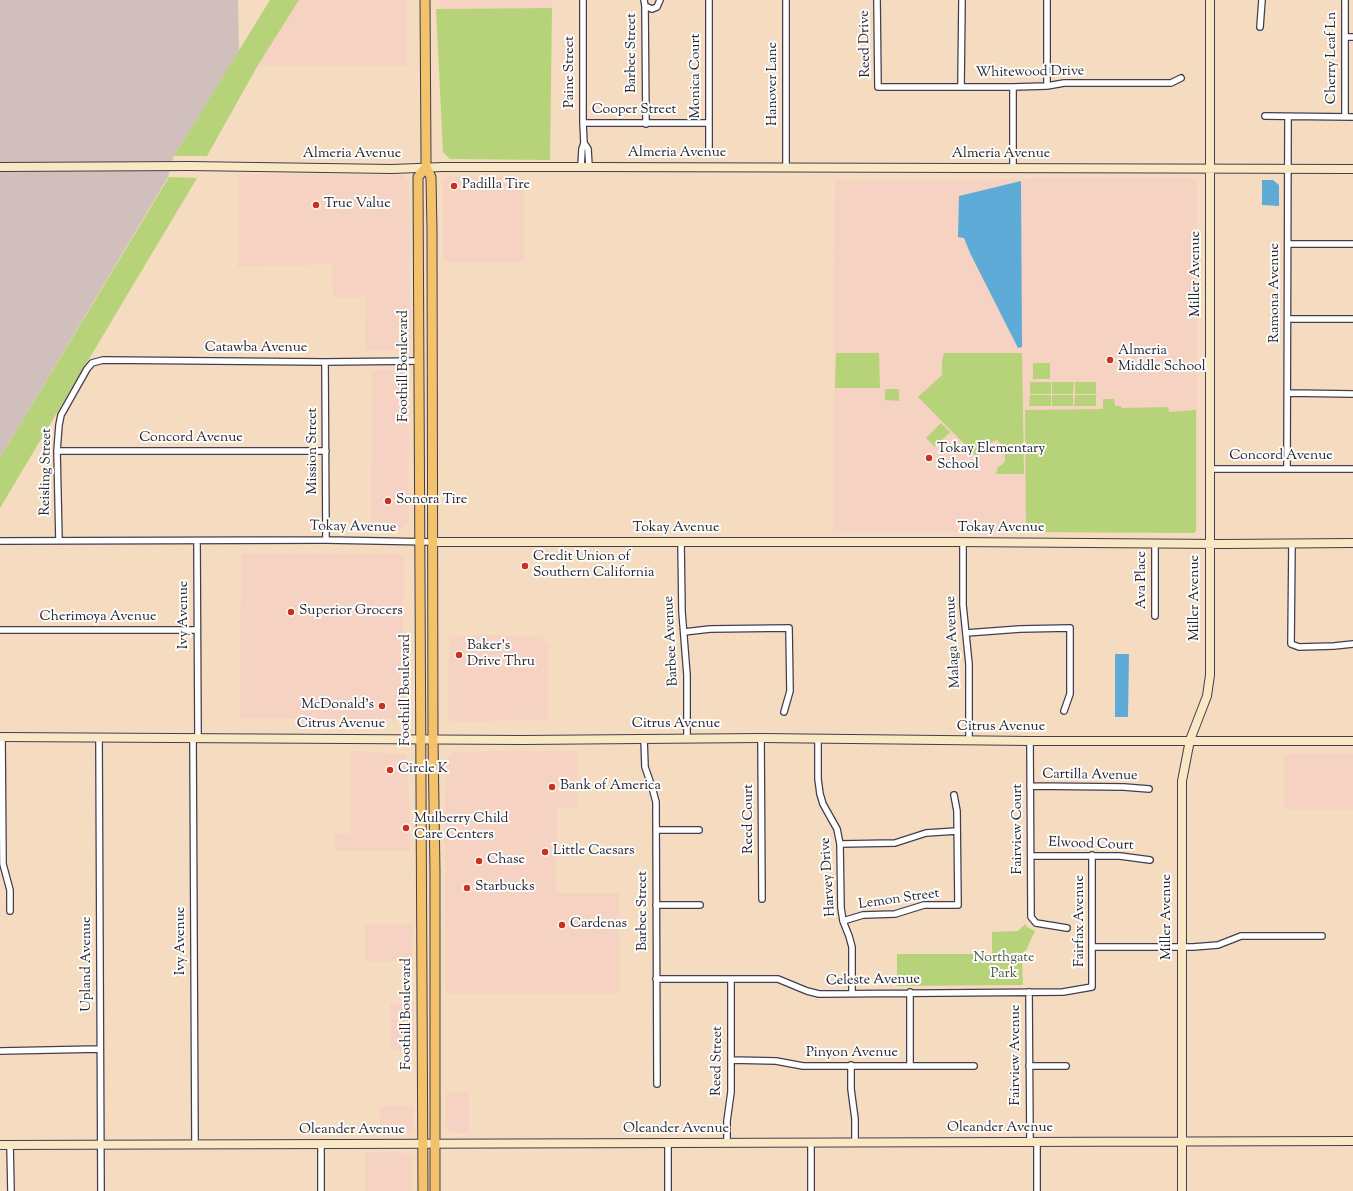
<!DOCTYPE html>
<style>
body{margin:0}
canvas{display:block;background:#f5dbbf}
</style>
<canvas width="1353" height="1191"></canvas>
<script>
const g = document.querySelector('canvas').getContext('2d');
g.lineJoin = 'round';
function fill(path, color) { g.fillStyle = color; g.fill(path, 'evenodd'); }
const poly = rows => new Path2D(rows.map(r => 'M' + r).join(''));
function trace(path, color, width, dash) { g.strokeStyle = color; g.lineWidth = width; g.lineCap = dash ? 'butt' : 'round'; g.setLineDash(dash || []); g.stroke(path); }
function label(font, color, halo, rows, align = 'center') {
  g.font = font + ' "Sorts Mill Goudy",serif'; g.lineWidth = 4; g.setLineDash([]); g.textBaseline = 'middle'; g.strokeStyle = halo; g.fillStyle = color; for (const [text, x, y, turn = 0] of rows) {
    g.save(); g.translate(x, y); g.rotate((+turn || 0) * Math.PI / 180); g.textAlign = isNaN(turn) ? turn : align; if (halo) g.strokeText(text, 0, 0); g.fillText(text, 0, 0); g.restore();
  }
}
const built = poly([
 [299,0,407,0,407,66,258,65],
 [439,0,552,0,552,8,440,9],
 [238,174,404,175,409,182,410,347,407,350,404,351,365,351,366,297,333,297,332,264,238,267],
 [450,176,524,177,524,262,443,261,443,180],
 [1194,178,1197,180,1197,531,1193,533,833,531,835,180],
 [372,370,406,370,408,378,409,521,400,530,371,530],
 [241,554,404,554,403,624,404,711,403,716,399,719,240,719],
 [492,635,541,637,548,644,548,719,456,722,450,720,448,716,449,636],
 [350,751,406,754,409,799,410,851,334,851,334,834,351,833],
 [487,751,577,751,577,807,557,808,556,893,619,893,620,993,446,993,445,828,446,760,452,752,482,752],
 [1284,754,1353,754,1353,809,1284,809],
 [365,924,413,924,412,961,365,961],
 [390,1004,414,1004,414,1050,390,1050],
 [469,1092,469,1133,451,1133,446,1127,446,1093],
 [380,1106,413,1106,413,1132,411,1134,380,1134],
 [365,1152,408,1153,412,1156,412,1191,365,1191]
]);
const industrial = poly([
 [0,0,238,0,239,51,174,156,168,177,0,458]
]);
const green = poly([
 [270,0,299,0,258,65,207,156,174,156],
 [552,8,550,160,450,159,443,152,436,9],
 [169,177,197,178,0,508,0,458],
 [836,353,879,353,880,388,835,388],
 [944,353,1022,353,1024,474,996,474,998,467,1003,464,1005,461,1005,452,1001,444,997,440,989,443,985,450,976,456,918,397,942,375,942,361],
 [1033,363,1050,363,1050,379,1033,379],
 [1030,382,1051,382,1051,394,1030,394],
 [1052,382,1074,382,1073,394,1052,394],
 [1096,382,1096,394,1075,394,1075,382],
 [885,389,899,389,899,401,885,400],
 [1030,395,1051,395,1051,406,1029,406],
 [1052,395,1073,395,1073,406,1052,406],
 [1075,395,1096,395,1096,406,1074,406],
 [1103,399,1114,399,1115,406,1121,406,1122,408,1168,407,1169,412,1196,410,1196,531,1194,533,1026,532,1025,410,1103,409],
 [941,423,950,432,935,447,926,438],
 [1025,924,1027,927,1035,931,1022,959,1023,985,897,986,897,954,992,954,992,932,1018,931]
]);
const water = poly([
 [1262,180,1273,180,1279,185,1279,206,1262,205],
 [1021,181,1022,347,1018,348,970,253,964,238,958,237,959,196],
 [1115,654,1129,654,1128,717,1115,717]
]);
const street = poly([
 [644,0,645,6,652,9,657,7,660,0],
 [709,0,709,151],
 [877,0,878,87,1013,87,1047,86,1064,83,1171,83,1181,78],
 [1345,0,1345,117],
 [645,6,646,124],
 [1260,27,1262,0],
 [1345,37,1353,37],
 [961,86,962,0],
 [1047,86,1047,0],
 [1265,116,1353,117],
 [583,123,709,123],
 [584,143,588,149,589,167],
 [581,167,582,149,584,143,583,123,583,0],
 [786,167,786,0],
 [1013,168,1013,87],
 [1288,244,1353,244],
 [1288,319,1353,319],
 [325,362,326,540],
 [1288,393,1353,394],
 [57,451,326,451],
 [1209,469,1353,469],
 [1287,469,1288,117],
 [0,541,326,540,433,542],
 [59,541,57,451,59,425,61,415,87,369,92,363,103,360,325,362,419,361],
 [197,541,198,737],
 [681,542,682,612,687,675,687,738],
 [963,542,963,605,969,664,969,740],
 [1155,543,1155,616],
 [1292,543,1291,644,1299,647,1334,646,1353,644],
 [0,630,197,630],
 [684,632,710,629,789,628,790,691,784,712],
 [966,633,1020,629,1070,628,1070,694,1064,711],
 [2,737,3,864,10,890,10,911],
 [99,737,101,1191],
 [193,737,195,1144],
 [644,738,645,767,652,787,656,802,657,1084],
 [761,738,762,899],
 [818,738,818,779,820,794,823,804,837,829,840,844,841,908,843,921,849,936,852,947,852,993],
 [1030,741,1031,917,1036,923,1067,928],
 [1030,786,1124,787,1149,789],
 [656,830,699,830],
 [840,844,895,843,926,833,957,831],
 [1031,856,1120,856,1150,860],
 [656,905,700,905],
 [843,921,863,915,895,914,924,905,958,905,957,811,954,795],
 [1093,947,1193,947,1218,945,1241,936,1322,936],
 [656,979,778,979,807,991,819,994,1063,992,1092,987,1092,855],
 [910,992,910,1066],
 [1029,992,1030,1142],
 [0,1051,100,1049],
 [731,1060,776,1061,803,1066,974,1066],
 [851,1065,851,1089,855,1119,855,1142],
 [1029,1066,1066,1066],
 [727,1142,727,1121,731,1092,731,979],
 [811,1142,811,1191],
 [668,1143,668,1191],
 [321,1144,321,1191],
 [10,1145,11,1191],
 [1037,1191,1037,1142]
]);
const secondary = poly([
 [0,167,189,166,392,169,443,167,589,167,1353,169],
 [433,542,956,542,1221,544,1353,543],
 [0,737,522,740,761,738,1030,741,1353,741],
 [0,1145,1353,1141],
 [1182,1191,1182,781,1190,740,1207,696,1210,675,1210,0]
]);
const primary = poly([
 [425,0,426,156,426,167,431,177,432,230,433,739,435,872,435,1191],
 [423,1191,418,177,426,167]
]);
const markers = [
 [454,186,4,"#c8321e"],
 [316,205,4,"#c8321e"],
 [1110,360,4,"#c8321e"],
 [929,458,4,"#c8321e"],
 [388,501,4,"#c8321e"],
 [525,566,4,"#c8321e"],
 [291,612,4,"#c8321e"],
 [459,655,4,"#c8321e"],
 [382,706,4,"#c8321e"],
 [390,770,4,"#c8321e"],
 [552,787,4,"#c8321e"],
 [406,828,4,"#c8321e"],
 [545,852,4,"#c8321e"],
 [479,861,4,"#c8321e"],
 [467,888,4,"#c8321e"],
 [562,925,4,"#c8321e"]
];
const streetNames = [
 ["Reed Drive",866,44,-91],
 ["Barbee Street",633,53,-90],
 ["Cherry Leaf Ln",1333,58,-90],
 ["Paine Street",571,72,-90],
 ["Whitewood Drive",1030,73,-1],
 ["Monica Court",697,76,-90],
 ["Hanover Lane",774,84,-90],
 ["Cooper Street",634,111],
 ["Almeria Avenue",677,154],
 ["Almeria Avenue",352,155],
 ["Almeria Avenue",1001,155],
 ["Miller Avenue",1197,274,-90],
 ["Ramona Avenue",1276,293,-90],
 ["Catawba Avenue",256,349],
 ["Foothill Boulevard",405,366,-90],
 ["Concord Avenue",191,439],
 ["Mission Street",314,451,-90],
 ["Concord Avenue",1281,457],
 ["Reisling Street",47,472,-89],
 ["Tokay Avenue",353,528,1],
 ["Tokay Avenue",676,529],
 ["Tokay Avenue",1001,529],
 ["Ava Place",1143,580,-90],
 ["Miller Avenue",1196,598,-90],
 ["Ivy Avenue",185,615,-90],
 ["Cherimoya Avenue",98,618],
 ["Barbee Avenue",672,641,-93],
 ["Malaga Avenue",954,642,-93],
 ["Foothill Boulevard",407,690,-90],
 ["Citrus Avenue",341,725],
 ["Citrus Avenue",676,725],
 ["Citrus Avenue",1001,728],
 ["Cartilla Avenue",1090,776,1],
 ["Reed Court",750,819,-90],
 ["Fairview Court",1019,829,-90],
 ["Elwood Court",1091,845,2],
 ["Harvey Drive",829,877,-94],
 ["Lemon Street",899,900,-8],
 ["Barbee Street",644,911,-90],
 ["Miller Avenue",1168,917,-90],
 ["Fairfax Avenue",1081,921,-90],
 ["Ivy Avenue",182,941,-90],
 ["Upland Avenue",88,964,-90],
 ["Celeste Avenue",873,981,-1],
 ["Foothill Boulevard",408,1014,-90],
 ["Pinyon Avenue",852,1054],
 ["Fairview Avenue",1017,1055,-90],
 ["Reed Street",718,1061,-89],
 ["Oleander Avenue",1000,1129],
 ["Oleander Avenue",676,1130],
 ["Oleander Avenue",352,1131]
];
const poiNames = [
 ["Padilla Tire",462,186],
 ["True Value",324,205],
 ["Almeria",1118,352],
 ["Middle School",1118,368],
 ["Tokay Elementary",937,450],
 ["School",937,466],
 ["Sonora Tire",396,501],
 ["Credit Union of",533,558],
 ["Southern California",533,574],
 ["Superior Grocers",299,612],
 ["Baker's",467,647],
 ["Drive Thru",467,663],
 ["McDonald's",374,706,"right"],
 ["Circle K",398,770],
 ["Bank of America",560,787],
 ["Mulberry Child",414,820],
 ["Care Centers",414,836],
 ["Little Caesars",553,852],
 ["Chase",487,861],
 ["Starbucks",475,888],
 ["Cardenas",570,925]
];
const parkNames = [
 ["Northgate",1004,959],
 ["Park",1004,975]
];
fill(built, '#f6d2c3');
fill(industrial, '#d1bfbd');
fill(green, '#b7d379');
fill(water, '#5fabd8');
trace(street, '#423e4f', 8);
trace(secondary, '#423e4f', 10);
trace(primary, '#423e4f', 11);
trace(street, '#fff', 5.5);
trace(secondary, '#fae7c3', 8);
trace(primary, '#f3c26a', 9);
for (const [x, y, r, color] of markers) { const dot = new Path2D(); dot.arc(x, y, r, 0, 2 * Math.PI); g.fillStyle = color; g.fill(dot); trace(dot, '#fdfcf7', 1.5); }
label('14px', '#22223b', '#fdfcf7', streetNames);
label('14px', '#22223b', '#fdfcf7', poiNames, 'left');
label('14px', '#4f574e', '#fdfcf7', parkNames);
</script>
